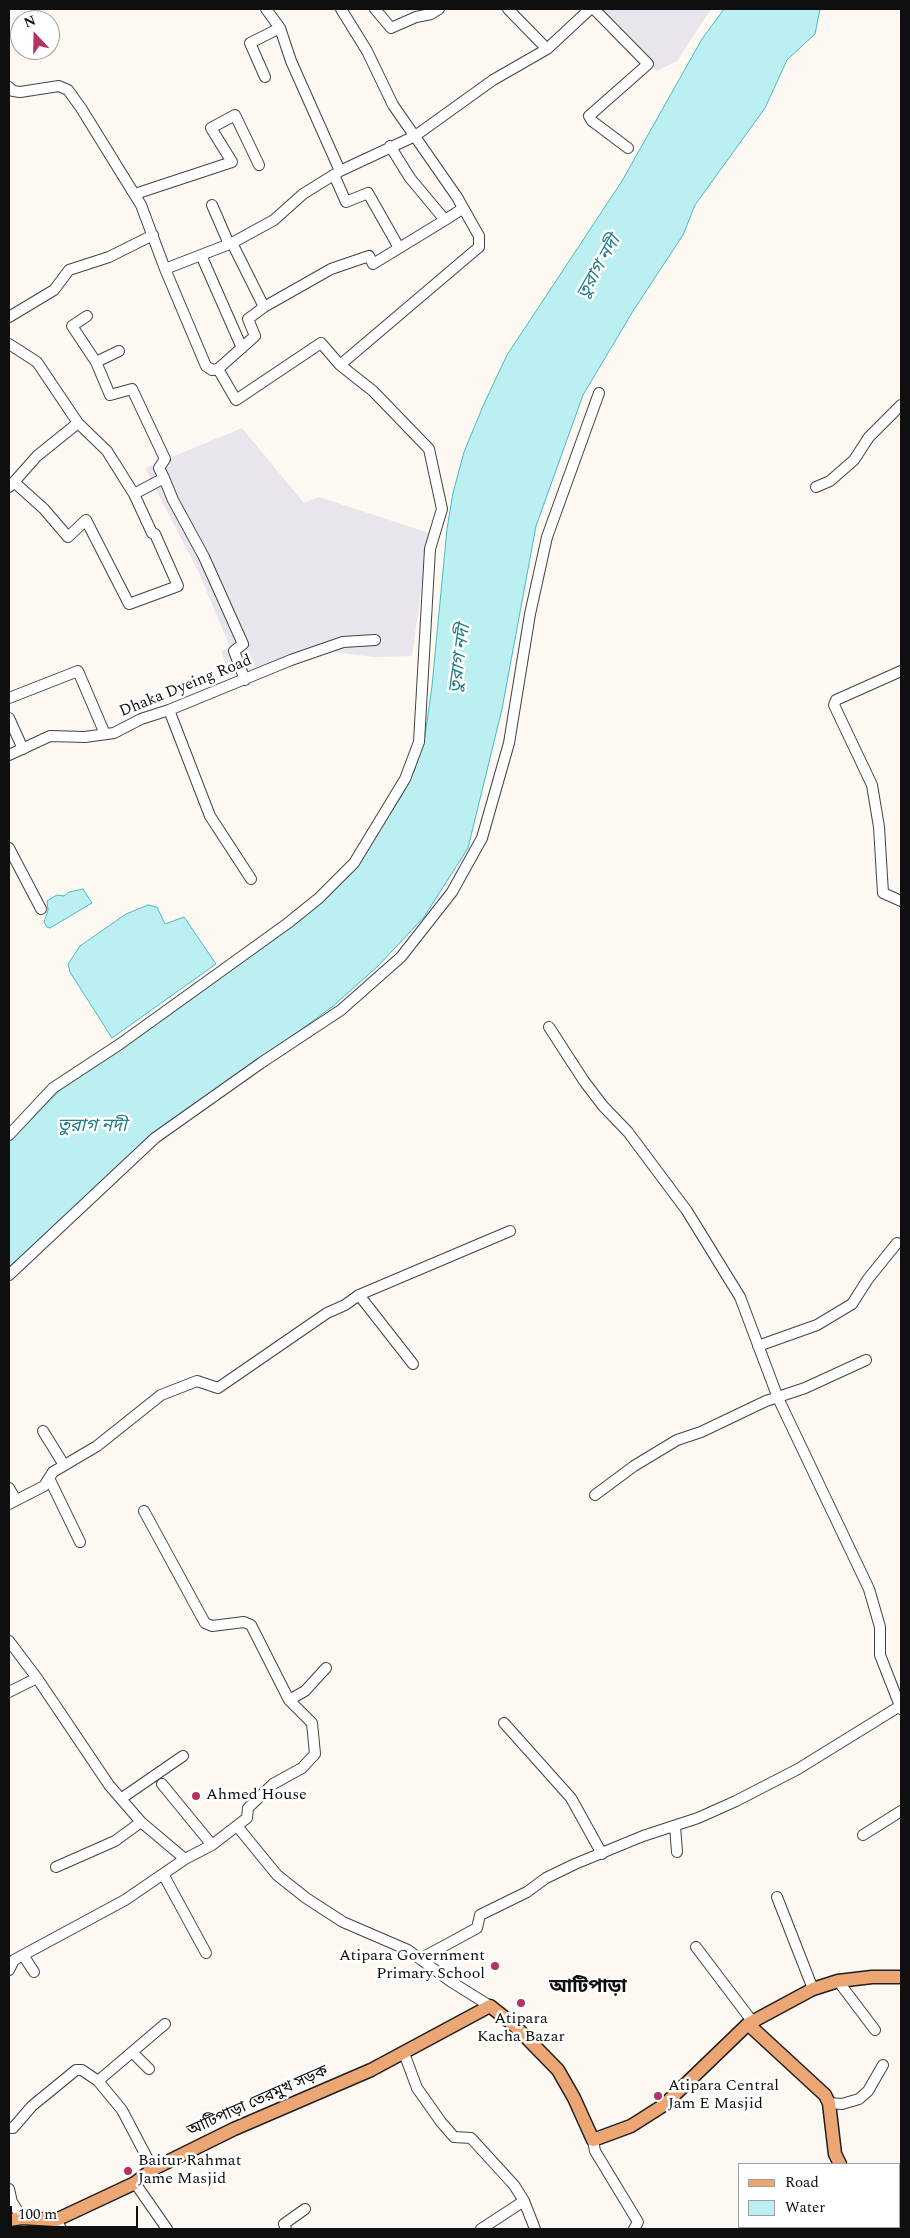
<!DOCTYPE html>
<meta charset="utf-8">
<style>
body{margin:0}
#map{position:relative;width:910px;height:2238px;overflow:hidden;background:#fef8f2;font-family:Spectral,serif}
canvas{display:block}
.frame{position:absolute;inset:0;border:10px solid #0f0f0f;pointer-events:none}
.legend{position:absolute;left:738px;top:2163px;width:162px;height:65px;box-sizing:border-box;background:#fff;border:1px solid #9f9f9f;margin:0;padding:6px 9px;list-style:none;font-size:15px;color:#0f0f0f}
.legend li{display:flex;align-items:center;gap:10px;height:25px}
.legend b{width:25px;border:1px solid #9f9f9f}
.north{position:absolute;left:10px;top:10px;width:50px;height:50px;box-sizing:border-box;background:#fff;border:1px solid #9f9f9f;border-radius:50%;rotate:339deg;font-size:14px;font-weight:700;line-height:20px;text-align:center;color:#0f0f0f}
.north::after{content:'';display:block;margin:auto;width:18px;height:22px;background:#b33365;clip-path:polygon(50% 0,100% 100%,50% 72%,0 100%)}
.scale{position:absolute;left:10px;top:2206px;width:128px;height:22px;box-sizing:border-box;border:2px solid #0f0f0f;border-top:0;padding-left:6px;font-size:15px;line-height:18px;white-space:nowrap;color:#0f0f0f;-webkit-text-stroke:4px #fff;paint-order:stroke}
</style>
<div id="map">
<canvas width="910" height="2238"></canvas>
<div class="frame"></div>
<ul class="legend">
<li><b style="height:6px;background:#eca674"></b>Road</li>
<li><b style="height:14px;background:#bbeff1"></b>Water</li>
</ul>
<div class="north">N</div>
<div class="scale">100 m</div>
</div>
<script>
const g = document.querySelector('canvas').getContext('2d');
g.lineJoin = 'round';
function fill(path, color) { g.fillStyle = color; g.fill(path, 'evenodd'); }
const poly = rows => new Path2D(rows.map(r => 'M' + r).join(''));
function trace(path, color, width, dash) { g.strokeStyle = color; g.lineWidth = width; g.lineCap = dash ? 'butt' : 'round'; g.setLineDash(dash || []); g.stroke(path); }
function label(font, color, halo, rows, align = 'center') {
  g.font = font + ' Spectral,"Noto Sans Bengali",serif'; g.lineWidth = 5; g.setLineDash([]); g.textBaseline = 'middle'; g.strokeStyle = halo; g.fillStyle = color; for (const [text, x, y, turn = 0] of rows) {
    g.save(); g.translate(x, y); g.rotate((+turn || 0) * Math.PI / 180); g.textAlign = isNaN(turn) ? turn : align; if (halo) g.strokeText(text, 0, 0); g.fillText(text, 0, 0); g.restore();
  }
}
const industrial = poly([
 [592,9,711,9,677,61,657,71],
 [242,428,304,503,319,497,429,533,412,656,374,657,310,649,230,676,221,651,230,647,199,573,145,468]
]);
const water = poly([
 [724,9,820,9,815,34,787,60,765,108,695,205,683,235,633,311,583,395,536,526,502,709,468,848,424,917,378,966,332,1007,150,1140,9,1267,9,1142,60,1090,311,911,349,876,401,797,415,769,425,736,432,686,447,529,453,493,464,452,483,406,507,355,622,181,702,39,724,9],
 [83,889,92,903,50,928,47,927,44,922,48,910,47,901,57,895,64,896,69,892,83,889],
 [148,905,157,907,165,924,184,917,216,964,112,1038,70,972,68,964,80,946,126,914,148,905]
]);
const minor = poly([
 [266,9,280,28],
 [375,9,391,28,416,17,431,14,439,9],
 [508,9,547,49],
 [594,9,648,64,589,116,592,121,628,148],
 [265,77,250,43,280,28,291,61,340,171],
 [9,87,13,91,20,92,59,86,68,90,81,108,141,205,165,269,206,366,212,370,218,369,236,400,321,343,340,365,479,247,479,236,457,197,393,105,367,51,341,9],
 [334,175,346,202,368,193,398,246],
 [135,194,232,162,211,128,235,115,259,165],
 [212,205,229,244],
 [445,220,462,209],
 [232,243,264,307],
 [201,255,242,348],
 [165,269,232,243,274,220,303,194,340,171,415,136,493,80,547,49,590,9],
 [87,316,72,326,96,362],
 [9,317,54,290,69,270,109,257,153,235],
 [9,344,37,362,78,423],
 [119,351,96,362,110,395,132,389,165,459,159,468,164,478],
 [218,369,255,336,248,319,264,307,331,269,369,256,373,264,445,220,410,178,390,146],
 [14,482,37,456,78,423,107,451,134,494],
 [9,487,14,482,44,509,68,537,86,520,129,604,178,586,155,534,152,533,134,494,164,478,173,500,204,557,243,644,234,651,245,680],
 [816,487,830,481,854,460,869,437,901,405],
 [901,671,836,700,834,705,872,785,879,827,883,893,901,901],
 [9,698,78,671,105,734],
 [169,710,210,816,251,879],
 [9,718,23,749],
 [9,755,50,736,85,737,114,733,141,719,169,710,291,660,343,642,375,640],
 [9,848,41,909],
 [549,1027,584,1081,603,1106,628,1132,687,1211,740,1297,778,1398,869,1589,880,1627,880,1655,900,1706],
 [9,1135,53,1088,120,1044,288,923,319,898,354,863,405,779,419,742,430,549,442,509,429,449,373,391,340,365],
 [9,1275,155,1138,261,1063,341,1010,401,957,452,892,482,838,509,743,530,614,547,537,599,393],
 [359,1295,413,1364],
 [758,1346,817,1325,852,1304,868,1279,897,1243],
 [43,1431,64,1465],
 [49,1478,80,1542],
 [9,1488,16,1500],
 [595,1495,634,1466,677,1440,701,1432,766,1401,805,1388,866,1360],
 [9,1504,44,1486,53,1472,97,1446,161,1395,197,1381,218,1388,327,1313,345,1305,359,1295,510,1231],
 [9,1641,37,1678,109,1785,141,1822,185,1859],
 [9,1692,37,1678],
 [289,1700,305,1691,326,1668],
 [504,1723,571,1798,602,1854],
 [162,1784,212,1845],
 [122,1798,183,1756],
 [237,1826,277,1875,306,1898,343,1922,408,1950,450,1981,490,2006],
 [675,1826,677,1852],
 [863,1835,901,1811],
 [56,1867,115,1841,141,1822],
 [163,1874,206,1953],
 [777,1897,813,1989],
 [696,1947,752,2021],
 [23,1955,34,1972],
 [420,1959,477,1928,480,1915,527,1892,546,1878,575,1864,643,1836,698,1818,736,1801,798,1769,900,1706,901,1709],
 [9,1970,14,1960,125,1900,185,1859,212,1845,247,1818,248,1808,273,1784,302,1768,315,1754,312,1723,289,1700,251,1625,244,1622,212,1626,205,1623,144,1511],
 [838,1981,875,2030],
 [132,2052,149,2069],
 [404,2053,417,2088,441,2122,454,2137,471,2138,514,2185,524,2201],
 [98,2081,122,2110,153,2169],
 [829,2103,842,2104,859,2099,868,2091,883,2065],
 [9,2128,13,2128,32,2106,76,2070,82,2070,98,2081,165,2024],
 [593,2140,595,2151,638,2222,634,2229],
 [135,2183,167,2229],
 [9,2189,12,2202,22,2218],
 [56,2220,61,2229],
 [286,2229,284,2224,305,2209],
 [481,2229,524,2201,535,2229]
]);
const major = poly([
 [748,2024,825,2095,829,2103,835,2154,840,2164],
 [9,2220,22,2218,56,2220,135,2183,153,2169,234,2129,371,2070,490,2006,514,2025,558,2070,574,2098,593,2140,631,2126,664,2105,748,2024,813,1989,838,1981,872,1977,901,1977],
 [871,2227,872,2229]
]);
const markers = [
 [196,1796,5,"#b33365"],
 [495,1966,5,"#b33365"],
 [521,2003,5,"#b33365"],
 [658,2096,5,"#b33365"],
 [128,2171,5,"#b33365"]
];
const streetNames = [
 ["Dhaka Dyeing Road",186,687,-22],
 ["আটিপাড়া তেরমুখ সড়ক",258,2102,-24]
];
const poiNames = [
 ["Ahmed House",206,1796],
 ["Atipara Government",485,1957,"right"],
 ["Primary School",485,1975,"right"],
 ["Atipara",521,2020,"center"],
 ["Kacha Bazar",521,2038,"center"],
 ["Atipara Central",668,2087],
 ["Jam E Masjid",668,2105],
 ["Baitur Rahmat",138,2162],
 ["Jame Masjid",138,2180]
];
const waterNames = [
 ["তুরাগ নদী",600,268,-60],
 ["তুরাগ নদী",461,659,-82],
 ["তুরাগ নদী",92,1127]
];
const quarterNames = [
 ["আটিপাড়া",588,1988]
];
fill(industrial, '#e9e5ed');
fill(water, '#bbeff1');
trace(water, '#49bac1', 1);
trace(minor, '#424242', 12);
trace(major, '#202020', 15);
trace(minor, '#fff', 10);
trace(major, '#eca674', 12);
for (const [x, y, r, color] of markers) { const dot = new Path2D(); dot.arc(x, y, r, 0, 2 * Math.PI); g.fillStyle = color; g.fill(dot); trace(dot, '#fff', 2); }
label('16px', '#0f0f0f', '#fff', streetNames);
label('16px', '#0f0f0f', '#fff', poiNames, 'left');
label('italic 18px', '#217f89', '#fff', waterNames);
label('bold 19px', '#0f0f0f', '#fff', quarterNames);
</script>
